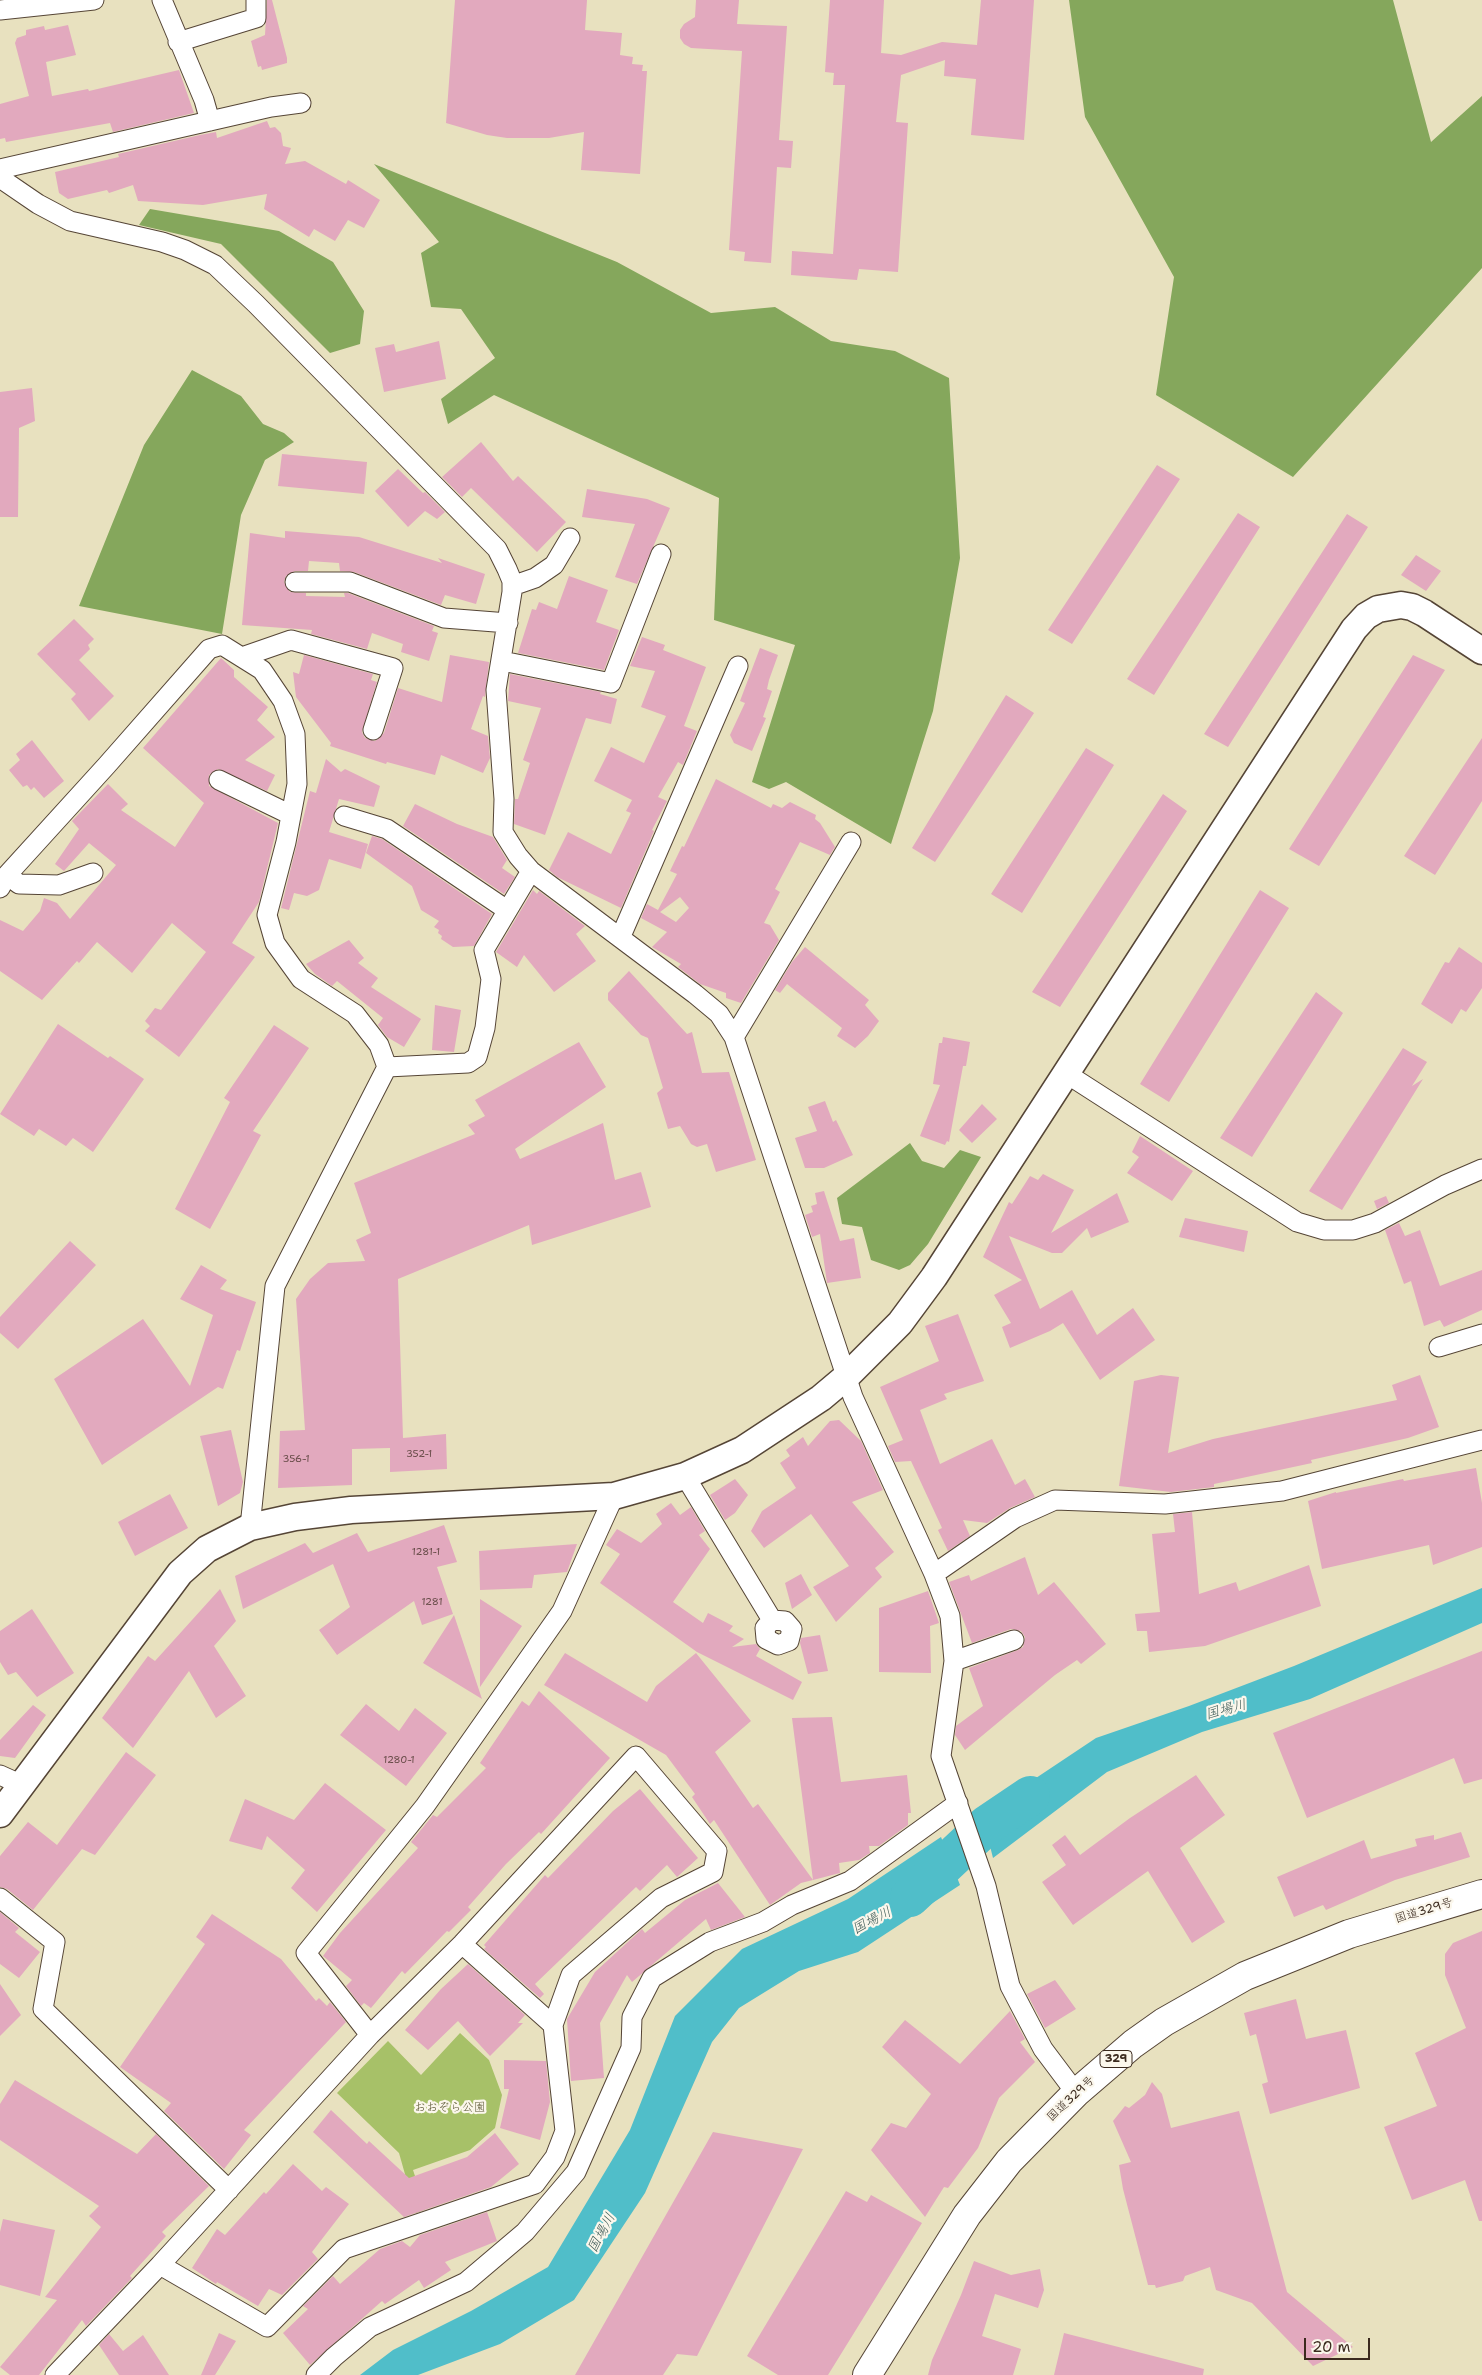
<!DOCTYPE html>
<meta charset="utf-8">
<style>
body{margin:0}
#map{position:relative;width:1482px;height:2375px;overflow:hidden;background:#e8e1bf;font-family:"Shantell Sans",sans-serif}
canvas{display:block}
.scale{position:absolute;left:1304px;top:2338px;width:66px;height:22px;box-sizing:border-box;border:2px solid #3b2a1e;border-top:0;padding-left:6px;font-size:15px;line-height:18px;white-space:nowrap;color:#3b2a1e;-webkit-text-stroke:4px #fbf7ec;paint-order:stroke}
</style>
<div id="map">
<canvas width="1482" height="2375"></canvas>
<div class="scale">20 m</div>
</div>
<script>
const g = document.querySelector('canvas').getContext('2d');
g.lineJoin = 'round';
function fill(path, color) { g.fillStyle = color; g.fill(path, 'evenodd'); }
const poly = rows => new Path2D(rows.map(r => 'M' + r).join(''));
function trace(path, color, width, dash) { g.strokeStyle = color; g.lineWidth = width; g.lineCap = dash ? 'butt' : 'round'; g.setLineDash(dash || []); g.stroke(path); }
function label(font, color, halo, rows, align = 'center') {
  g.font = font + ' "Shantell Sans","Klee One",sans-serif'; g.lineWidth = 4.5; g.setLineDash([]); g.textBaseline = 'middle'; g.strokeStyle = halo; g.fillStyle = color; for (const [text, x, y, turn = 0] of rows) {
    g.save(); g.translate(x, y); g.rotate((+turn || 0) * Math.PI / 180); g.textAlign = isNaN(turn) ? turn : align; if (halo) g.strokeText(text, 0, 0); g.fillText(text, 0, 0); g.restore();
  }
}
const green = poly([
 [460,2033,489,2060,502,2095,495,2128,470,2150,413,2170,426,2209,416,2213,399,2153,337,2093,388,2041,421,2075]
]);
const forest = poly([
 [1069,0,1393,0,1431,142,1482,96,1482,268,1293,477,1156,395,1174,277,1085,117],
 [374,164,617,262,711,313,775,307,831,341,895,351,949,378,960,558,933,711,891,844,786,782,769,789,752,782,795,645,714,620,719,498,494,395,448,424,441,399,495,358,461,309,431,307,421,253,439,242],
 [150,209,279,231,333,262,364,311,360,344,330,353,221,244,139,225],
 [192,370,241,396,263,424,284,433,294,442,265,460,241,515,222,634,79,606,144,445],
 [910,1143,922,1161,944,1168,960,1150,981,1157,928,1244,910,1265,899,1270,871,1260,862,1227,842,1224,837,1198]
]);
const water = poly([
 [1482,1588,1482,1623,1310,1699,1202,1732,1107,1772,993,1858,982,1814,1096,1738,1189,1706,1294,1666],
 [941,1837,960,1885,858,1952,799,1971,739,2008,712,2042,645,2193,574,2300,500,2344,418,2375,360,2375,393,2350,471,2311,548,2267,630,2130,675,2016,742,1949,848,1899]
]);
const river = poly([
 [910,1897,987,1825,1030,1796]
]);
const building = poly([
 [267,0,272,0,287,58,287,63,262,70,261,66,258,67,251,41,265,35],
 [455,0,587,0,585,30,622,33,620,55,633,57,632,64,643,65,642,71,647,71,640,174,581,170,584,132,549,138,507,138,487,135,446,123],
 [696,0,739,0,737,24,787,26,779,140,793,141,791,168,777,167,771,263,744,261,745,252,729,250,742,51,691,48,684,44,680,38,680,30,684,24,695,17],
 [830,0,884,0,881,53,901,55,942,42,977,45,981,0,1034,0,1024,140,971,135,976,79,944,76,945,60,901,75,896,122,908,123,898,272,859,269,857,280,791,275,792,251,833,254,845,85,833,85,834,73,825,72],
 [68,25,76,55,46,62,52,96,88,89,89,91,179,70,194,113,113,132,110,123,6,142,5,138,0,139,0,104,29,96,15,43,17,38,26,35,26,30,44,26,45,30],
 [267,121,270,128,275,127,281,133,283,146,291,148,285,164,305,161,346,184,348,180,380,200,364,228,348,220,335,241,314,229,309,237,264,209,267,194,203,205,138,201,133,185,109,193,107,190,68,199,59,193,55,172,119,157,118,154,200,135,216,132,217,138],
 [439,341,446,379,384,392,375,348,394,344,396,352],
 [32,388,35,421,19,428,18,517,0,517,0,392],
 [481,442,513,481,518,476,566,522,537,552,471,488,462,497,442,477],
 [282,454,367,462,364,494,278,486],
 [1157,465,1180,479,1072,644,1048,630],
 [398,469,423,493,425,492,445,512,437,519,425,511,408,527,375,491],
 [587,489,647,499,670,508,637,584,615,577,635,524,582,517],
 [1238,513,1260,527,1154,695,1127,679],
 [1347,514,1368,527,1228,747,1204,734],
 [285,531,359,537,442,563,438,558,485,574,476,604,445,595,441,605,354,572,340,571,339,563,309,561,308,571,295,571,286,576,284,582,290,592,306,593,306,596,345,597,344,593,348,593,434,626,432,631,438,633,429,661,401,652,403,644,372,633,367,649,311,634,312,630,242,625,250,533,285,538],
 [1416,555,1441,571,1426,591,1401,575],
 [569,576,608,590,596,622,619,630,604,670,518,653,532,609,536,610,539,602,557,609],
 [74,619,94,639,88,645,90,649,79,660,114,696,89,721,71,699,76,694,37,654],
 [642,637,665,645,663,650,706,667,684,726,697,731,683,765,678,762,658,797,667,801,652,830,654,831,621,908,557,877,549,870,568,832,611,854,631,813,626,811,632,800,594,781,611,747,644,763,666,716,641,707,655,671,630,666],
 [760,648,778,655,769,680,767,689,772,691,763,717,766,718,752,751,734,743,730,735,745,703,740,701],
 [304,655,373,674,371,680,377,682,362,732,365,738,375,741,384,733,398,688,442,702,450,655,489,662,485,697,483,696,471,729,488,736,490,758,483,773,441,755,435,775,387,762,386,764,330,746,331,743,296,697,293,672,299,674],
 [1413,655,1445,670,1319,866,1289,849],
 [221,658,234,670,234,677,268,707,257,720,275,737,245,760,275,775,267,791,218,769,209,775,209,786,278,823,259,902,232,943,255,957,179,1057,145,1031,150,1026,145,1021,155,1008,161,1010,206,952,172,923,132,973,97,942,79,963,77,961,42,1000,0,971,0,920,23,931,40,911,44,898,57,903,70,919,116,865,89,843,64,871,55,864,79,829,72,821,108,784,128,804,121,810,175,847,204,803,143,748],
 [510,674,601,692,600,694,617,699,611,724,586,718,545,835,514,824,515,799,518,799,530,763,523,760,541,708,508,701],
 [1006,695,1034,713,935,862,912,848],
 [1482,738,1482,801,1435,875,1404,856],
 [32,740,64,781,44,798,34,787,31,790,27,785,23,787,9,770,20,760,16,754],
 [1086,748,1114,765,1022,913,991,894],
 [326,759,341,772,345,769,380,786,374,807,339,799,329,832,368,844,361,869,329,859,319,890,307,896,294,893,289,910,281,908,310,791,316,793],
 [716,779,771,808,773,804,782,808,790,802,816,815,815,819,820,823,835,847,830,855,800,842,775,889,780,892,764,923,770,925,779,940,741,1003,726,998,726,993,700,984,678,967,681,964,652,947,667,932,641,918,647,904,658,910,677,874,670,871,682,846,684,847],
 [680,897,689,908,676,922,660,912],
 [1163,794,1187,811,1060,1007,1032,992],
 [415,804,457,824,493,837,507,860,502,868,515,877,504,894,403,826],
 [372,836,382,839,492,914,474,946,453,947,441,939,442,936,438,933,439,930,434,927,439,921,421,910,412,886,366,853],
 [533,890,537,894,539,891,585,926,576,934,596,961,554,992,524,955,517,967,496,952],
 [1260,890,1289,908,1169,1102,1140,1084],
 [349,940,364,958,358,963,378,978,371,987,421,1019,404,1047,387,1037,378,1025,383,1018,337,981,332,986,315,974,306,964],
 [805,947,869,1000,865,1005,879,1021,868,1036,855,1048,837,1036,842,1028,787,984,780,993,775,990,792,962],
 [1459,947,1482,963,1482,988,1466,1012,1461,1009,1452,1024,1421,1004,1445,962,1449,963],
 [629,971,687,1034,692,1032,702,1073,729,1072,756,1160,716,1172,707,1144,697,1147,691,1144,680,1126,668,1129,657,1093,663,1088,648,1038,641,1035,608,1000,608,993],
 [1316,992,1343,1013,1252,1157,1220,1138],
 [435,1005,461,1010,454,1052,432,1050],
 [58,1024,108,1058,110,1056,144,1079,93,1152,73,1138,66,1146,39,1129,34,1136,0,1114],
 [274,1025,309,1048,253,1131,261,1135,210,1229,175,1209,230,1102,224,1098],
 [943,1037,970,1042,966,1066,963,1066,949,1142,947,1141,945,1145,920,1136,940,1085,933,1084,939,1043,942,1043],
 [579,1042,606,1087,515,1149,520,1159,603,1123,615,1180,641,1172,651,1207,532,1245,529,1225,398,1279,403,1438,446,1434,447,1469,390,1472,390,1448,352,1449,352,1485,278,1488,280,1431,305,1430,296,1299,310,1279,328,1263,365,1261,356,1240,371,1233,354,1183,475,1134,468,1125,485,1116,475,1100],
 [1403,1048,1427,1062,1412,1086,1423,1079,1342,1210,1309,1191],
 [825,1101,833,1122,836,1120,853,1155,824,1168,805,1168,795,1138,817,1131,808,1107],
 [982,1104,997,1119,972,1143,959,1130],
 [1140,1136,1193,1171,1172,1201,1127,1173,1139,1157,1132,1152],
 [1043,1174,1074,1190,1051,1233,1117,1193,1129,1222,1091,1238,1087,1228,1062,1253,1052,1253,1009,1236,1040,1309,1072,1290,1097,1335,1133,1308,1155,1340,1100,1380,1063,1323,1050,1331,1010,1348,1002,1327,1011,1323,994,1295,1022,1280,983,1257,1009,1202,1012,1204,1030,1176,1038,1180],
 [824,1191,840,1241,854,1238,861,1278,827,1283,820,1234,812,1237,805,1215,813,1212,811,1206,817,1204,815,1193],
 [1386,1196,1389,1203,1377,1209,1374,1201],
 [1185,1218,1248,1231,1244,1252,1179,1237],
 [1399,1223,1405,1236,1420,1230,1440,1286,1482,1270,1482,1310,1444,1327,1440,1320,1424,1326,1411,1281,1404,1284,1385,1230],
 [70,1241,96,1265,18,1349,0,1333,0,1317],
 [201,1265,227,1280,220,1289,256,1302,240,1351,237,1350,223,1389,218,1387,102,1465,54,1379,143,1319,190,1386,213,1315,180,1299],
 [958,1314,984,1381,944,1394,947,1399,920,1410,940,1464,992,1439,1015,1485,1025,1479,1035,1497,1010,1508,987,1523,963,1520,970,1536,948,1551,938,1530,942,1528,911,1461,895,1462,888,1446,903,1440,880,1387,939,1361,925,1326],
 [1161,1375,1179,1377,1168,1453,1213,1439,1397,1400,1392,1385,1420,1375,1439,1427,1408,1438,1311,1460,1312,1463,1214,1484,1214,1487,1171,1492,1119,1486,1134,1381],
 [839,1420,861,1441,883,1490,852,1502,894,1552,875,1568,882,1577,836,1622,813,1587,849,1566,811,1514,764,1548,751,1531,762,1511,796,1488,780,1463,790,1456,786,1450,803,1437,808,1446,830,1421],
 [231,1430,243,1482,240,1493,218,1506,200,1436],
 [1476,1468,1482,1503,1482,1547,1433,1565,1429,1545,1322,1569,1308,1501,1336,1492,1336,1493,1403,1479,1404,1481],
 [735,1479,748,1495,735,1513,725,1520,710,1495],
 [170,1494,188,1528,135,1556,118,1522],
 [671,1503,680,1515,691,1507,705,1531,699,1535,710,1549,673,1602,703,1623,708,1613,733,1626,729,1631,744,1639,732,1647,756,1644,760,1649,756,1656,802,1682,793,1700,697,1652,600,1583,620,1554,606,1545,617,1529,641,1543,662,1524,656,1514],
 [1192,1512,1199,1594,1236,1582,1239,1591,1309,1565,1321,1606,1205,1646,1149,1652,1147,1631,1137,1631,1135,1614,1160,1612,1152,1534,1175,1532,1173,1514],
 [444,1525,457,1562,437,1567,453,1614,422,1625,414,1601,337,1655,319,1630,350,1607,333,1564,243,1609,235,1576,305,1543,313,1553,357,1533,368,1552],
 [577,1544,567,1572,534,1575,532,1588,480,1590,479,1551],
 [1025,1557,1038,1595,1054,1582,1106,1644,1081,1664,1077,1660,1055,1675,965,1750,955,1735,956,1726,983,1706,969,1668,1018,1650,1023,1647,1025,1637,1021,1631,1011,1629,972,1643,949,1582,969,1575,971,1581],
 [801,1574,812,1595,792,1609,785,1583],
 [220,1589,236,1621,214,1646,246,1696,216,1718,189,1671,133,1748,102,1718,148,1656,155,1661],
 [928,1591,939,1623,930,1626,931,1673,879,1672,879,1608],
 [480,1599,522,1626,480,1687],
 [32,1609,74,1673,37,1697,16,1672,8,1675,0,1662,0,1631],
 [454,1615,482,1699,423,1663],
 [820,1635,828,1671,808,1674,800,1643,801,1638],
 [1482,1651,1482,1779,1464,1784,1454,1758,1307,1818,1273,1733],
 [565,1653,647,1702,656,1686,696,1653,751,1721,715,1752,753,1808,758,1804,813,1880,801,1883,770,1905,714,1820,710,1824,692,1797,695,1794,666,1755,544,1685],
 [539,1691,610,1758,541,1834,539,1832,506,1864,468,1907,471,1910,449,1932,447,1931,405,1974,402,1971,371,2008,364,2003,361,2006,346,1986,352,1980,323,1956,340,1933,418,1848,411,1842,433,1815,437,1817,486,1768,480,1763,522,1701,529,1706],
 [366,1704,399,1731,415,1708,447,1733,406,1786,340,1735],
 [33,1705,46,1715,15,1758,0,1756,0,1740],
 [832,1717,841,1782,907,1775,911,1813,908,1813,908,1825,879,1846,869,1846,870,1853,859,1860,839,1863,840,1873,813,1880,792,1718],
 [126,1752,156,1775,95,1855,82,1849,33,1910,7,1889,0,1887,0,1856,28,1822,57,1845],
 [1196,1775,1225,1815,1180,1848,1225,1922,1192,1943,1148,1871,1073,1925,1042,1882,1066,1865,1052,1845,1065,1835,1080,1855,1130,1818],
 [325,1783,386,1830,317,1912,291,1888,305,1870,267,1836,262,1850,229,1841,245,1799,294,1820],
 [640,1789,698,1858,677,1877,667,1865,640,1891,636,1887,535,1984,544,1994,540,1998,484,1949,486,1947,484,1945,545,1875,548,1878,613,1811],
 [1461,1832,1470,1857,1395,1880,1326,1910,1323,1905,1294,1917,1277,1877,1364,1840,1371,1859,1417,1846,1415,1839,1434,1835,1434,1840],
 [718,1883,745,1917,711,1930,706,1919,632,1982,627,1975,600,2023,604,2078,571,2081,567,2019,595,1972,642,1929,645,1933,685,1900],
 [0,1912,19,1928,15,1932,40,1952,19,1978,0,1964],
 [212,1914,281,1959,316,2001,319,1998,327,2006,330,2002,346,2022,244,2130,251,2135,224,2169,164,2111,171,2103,120,2067,205,1944,196,1937],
 [1482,1931,1482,2221,1479,2221,1465,2180,1412,2200,1384,2127,1437,2106,1415,2053,1466,2028,1445,1975,1445,1954,1453,1943],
 [468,1964,525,2015,518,2023,523,2023,490,2056,458,2021,428,2050,405,2030,441,1989],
 [1055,1980,1076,2009,1045,2028,1027,1994],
 [0,1984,21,2015,0,2036],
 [1296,1999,1306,2039,1346,2030,1360,2088,1270,2114,1262,2084,1268,2082,1256,2034,1250,2036,1244,2013],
 [1010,2011,1025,2039,1020,2042,1035,2062,999,2098,978,2148,948,2188,944,2187,925,2217,871,2150,891,2123,906,2128,931,2094,882,2047,905,2020,960,2064],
 [504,2060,546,2061,550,2102,540,2140,500,2128,509,2089,504,2089],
 [15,2080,137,2154,156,2134,209,2186,162,2232,166,2236,130,2276,132,2278,86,2326,82,2320,39,2375,10,2375,0,2367,57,2300,45,2297,101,2227,89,2216,99,2206,0,2140,0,2104],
 [1152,2082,1162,2094,1171,2128,1239,2111,1287,2292,1353,2347,1313,2366,1252,2303,1216,2290,1210,2267,1185,2276,1183,2281,1156,2288,1155,2285,1148,2285,1123,2189,1119,2165,1131,2162,1113,2121,1125,2106,1129,2108,1145,2095],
 [331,2110,367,2144,369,2141,409,2178,467,2157,495,2133,519,2164,491,2187,404,2217,313,2132],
 [713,2132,803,2149,697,2356,677,2354,663,2375,575,2375],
 [293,2164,322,2191,326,2187,349,2204,312,2252,318,2259,282,2295,269,2289,258,2306,217,2282,216,2284,192,2268,217,2229,225,2235,264,2192,266,2194],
 [846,2191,867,2202,871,2195,922,2223,828,2375,778,2375,747,2356],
 [487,2212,497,2241,445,2262,451,2270,424,2288,419,2280,385,2304,382,2301,310,2365,283,2333,308,2309,303,2306,333,2276,340,2284,380,2249,402,2241,410,2247,420,2235],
 [3,2219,55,2230,40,2296,0,2285,0,2232],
 [974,2261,1011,2275,1040,2269,1044,2290,1038,2308,995,2294,982,2336,1021,2349,1013,2375,928,2375,932,2360,961,2295],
 [219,2333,236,2341,215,2375,201,2375],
 [1064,2333,1204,2369,1203,2375,1054,2375],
 [109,2334,123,2351,143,2335,169,2375,119,2375,99,2345]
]);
const street = poly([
 [162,0,204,100,210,121],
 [0,10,94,0],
 [178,42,256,18,256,0],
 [0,169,271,107,301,103],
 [0,178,38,204,70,221,162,242,185,250,215,265,256,304,497,549,507,569,512,581,512,592,496,690,504,799,503,832,518,856,531,871,695,994,719,1014,734,1037,853,1397,934,1574,950,1616,954,1661,941,1756,986,1886,1010,1986,1043,2049,1076,2093],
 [295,582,350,582,444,618,508,623],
 [512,586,535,578,554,565,570,538],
 [242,657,291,640,393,668,373,730],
 [502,661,611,683,661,554],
 [219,780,291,815],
 [344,816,387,829,507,910],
 [7,875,19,884,59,885,93,873],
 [0,888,7,875,107,765,209,649,222,645,262,670,283,701,295,734,297,784,286,842,267,915,275,943,301,979,355,1014,379,1045,387,1067,275,1286,250,1527],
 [621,936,738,666],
 [734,1037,851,842],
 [387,1067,468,1063,477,1057,485,1028,491,979,484,950,531,871],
 [1067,1074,1297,1222,1324,1230,1353,1230,1375,1223,1445,1185,1482,1169],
 [1439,1347,1482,1334],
 [685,1476,772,1620,785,1621,792,1629,789,1641,778,1645,766,1639,765,1628,772,1620],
 [934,1574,1015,1518,1055,1500,1165,1504,1282,1491,1482,1440],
 [954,1661,1014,1640],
 [0,1775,22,1785],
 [0,1898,55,1942,43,2009,229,2190],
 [462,1944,553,2025],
 [370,2035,306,1953,425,1806,562,1611,614,1496],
 [55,2375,160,2265,370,2035,462,1944,636,1756,717,1851,713,1872,661,1898,571,1975,553,2025,565,2131,555,2157,535,2184,344,2249,267,2327,160,2265],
 [316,2375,334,2357,370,2327,466,2282,525,2232,576,2172,631,2048,632,2017,652,1978,710,1942,763,1922,792,1905,850,1881,958,1803]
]);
const secondary = poly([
 [0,1814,180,1573,207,1549,250,1527,295,1517,351,1510,614,1496,685,1476,742,1450,821,1398,846,1377,900,1323,934,1277,1354,629,1366,616,1378,609,1401,605,1412,607,1424,613,1482,651]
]);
const highway = poly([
 [867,2375,967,2215,1009,2161,1076,2093,1133,2044,1164,2022,1245,1976,1349,1934,1482,1894]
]);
const numberNames = [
 ["352-1",419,1454],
 ["356-1",296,1459],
 ["1281-1",426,1552],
 ["1281",432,1602],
 ["1280-1",399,1760]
];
const shields = [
 [1116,2059,32]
];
const shieldNames = [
 ["329",1116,2059]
];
const streetNames = [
 ["国道329号",1424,1911,-17],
 ["国道329号",1071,2099,-43]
];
const parkNames = [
 ["おおぞら公園",450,2108]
];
const waterNames = [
 ["国場川",1226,1710,-15],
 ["国場川",872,1921,-28],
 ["国場川",602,2233,-62]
];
fill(green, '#a7c168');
fill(forest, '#85a75c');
fill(water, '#50bec9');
trace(river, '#50bec9', 40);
fill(building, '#e2a9be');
trace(street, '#554536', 21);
trace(secondary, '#554536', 29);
trace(highway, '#554536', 30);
trace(street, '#fff', 19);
trace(secondary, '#fff', 26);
trace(highway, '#fff', 28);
label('10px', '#654a46', null, numberNames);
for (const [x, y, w] of shields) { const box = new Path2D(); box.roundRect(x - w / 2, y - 8.5, w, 17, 4); g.fillStyle = '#fbf7ec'; g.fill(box); trace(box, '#3b2a1e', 1); }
label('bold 11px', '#3b2a1e', null, shieldNames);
label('12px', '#3b2a1e', '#fbf7ec', streetNames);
label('12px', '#5b5734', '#fbf7ec', parkNames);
label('italic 14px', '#425e5a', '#fbf7ec', waterNames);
</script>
